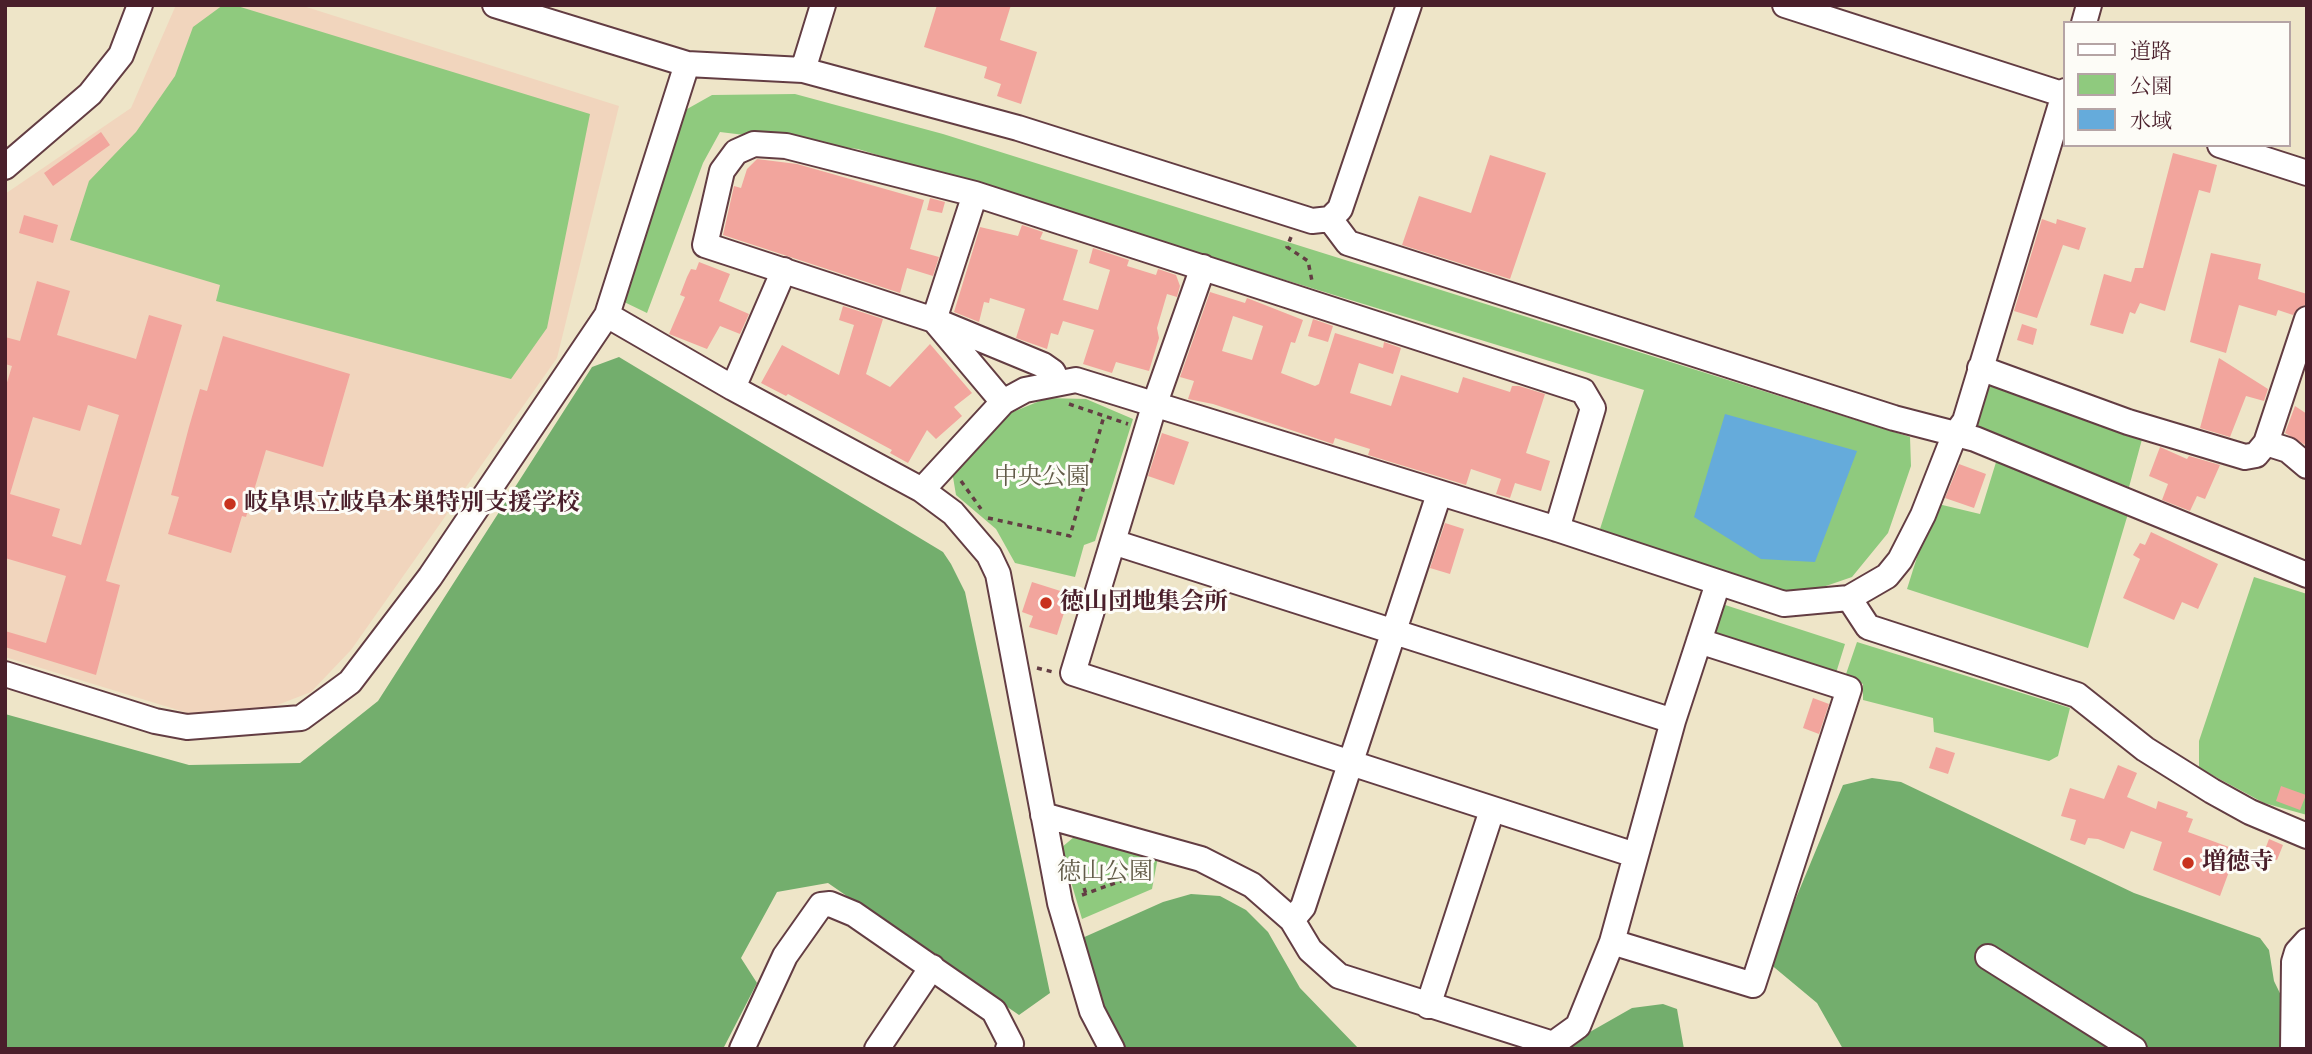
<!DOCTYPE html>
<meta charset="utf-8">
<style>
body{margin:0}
#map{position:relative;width:2312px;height:1054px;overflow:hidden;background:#eee5c8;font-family:Alegreya,"Noto Serif JP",serif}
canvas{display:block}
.frame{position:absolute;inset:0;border:7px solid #4a1f2b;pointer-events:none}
.legend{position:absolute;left:2063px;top:21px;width:228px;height:126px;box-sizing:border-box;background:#fdfcf7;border:2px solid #b5a4a5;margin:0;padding:9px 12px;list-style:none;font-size:21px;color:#4a1f2b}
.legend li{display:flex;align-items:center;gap:14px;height:35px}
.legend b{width:35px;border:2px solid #b5a4a5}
</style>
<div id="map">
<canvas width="2312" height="1054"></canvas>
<div class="frame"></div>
<ul class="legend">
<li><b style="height:9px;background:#fff"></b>道路</li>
<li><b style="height:19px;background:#8fca7e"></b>公園</li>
<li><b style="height:19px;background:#65abdb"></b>水域</li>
</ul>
</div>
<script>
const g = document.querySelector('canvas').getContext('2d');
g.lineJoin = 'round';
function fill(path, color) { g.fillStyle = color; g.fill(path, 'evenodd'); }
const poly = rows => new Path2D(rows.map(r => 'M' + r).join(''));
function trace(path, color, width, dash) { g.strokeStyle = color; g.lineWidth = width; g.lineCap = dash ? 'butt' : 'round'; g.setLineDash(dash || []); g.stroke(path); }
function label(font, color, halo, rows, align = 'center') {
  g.font = font + ' Alegreya,"Noto Serif JP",serif'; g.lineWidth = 6; g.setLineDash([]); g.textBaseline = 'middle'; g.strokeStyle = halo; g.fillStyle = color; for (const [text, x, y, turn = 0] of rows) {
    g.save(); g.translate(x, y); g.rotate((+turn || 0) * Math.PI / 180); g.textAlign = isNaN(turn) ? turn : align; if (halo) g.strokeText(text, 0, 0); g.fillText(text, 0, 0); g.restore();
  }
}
const built = poly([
 [176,5,300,5,619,106,557,358,351,650,311,692,262,711,204,718,5,657,5,194,131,108]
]);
const green = poly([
 [223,5,234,5,590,114,547,328,511,379,216,301,220,285,70,240,89,181,136,132,175,76,193,27],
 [795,94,943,134,1910,437,1911,466,1888,533,1852,577,1823,587,1774,593,1600,529,1644,390,858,149,720,132,703,163,647,313,620,300,680,113,712,95],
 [1997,383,2144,432,2129,487,1973,430,1986,385],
 [1047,398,1086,399,1133,419,1095,541,1084,545,1075,577,1015,563,996,529,956,495,952,471,1008,414],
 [1997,459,2130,507,2088,648,1907,589,1934,503,1980,514],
 [2254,577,2307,594,2307,815,2264,803,2199,768,2199,741],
 [1716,602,1845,644,1836,673,1706,631],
 [1857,642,2070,708,2058,756,2049,761,1934,732,1933,718,1863,700,1863,684,1845,677],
 [1081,831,1158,857,1152,889,1082,919,1061,848]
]);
const forest = poly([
 [619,357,943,552,951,564,965,592,1050,993,1019,1015,828,883,777,892,741,958,757,983,723,1049,5,1049,5,714,189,765,300,763,378,701,592,367],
 [1872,778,1901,782,2134,893,2260,938,2269,950,2274,981,2307,1049,1843,1049,1817,1003,1769,963,1843,785],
 [1191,894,1220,896,1246,910,1268,932,1300,988,1359,1049,1126,1049,1090,989,1080,939,1163,902],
 [1663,1004,1677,1009,1684,1049,1560,1049,1632,1008]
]);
const water = poly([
 [1725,414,1857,451,1815,562,1761,559,1694,517]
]);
const building = poly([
 [937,5,1011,5,1000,40,1037,52,1021,104,997,96,1001,84,984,78,987,67,924,47],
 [101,132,110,145,53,186,44,173],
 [2173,153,2217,165,2210,193,2199,190,2165,311,2140,303,2135,314,2130,312,2123,334,2090,325,2104,274,2131,282,2135,268,2143,268],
 [1490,155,1546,173,1510,279,1402,245,1419,196,1471,213],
 [757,159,797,164,924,200,910,249,939,257,933,276,907,268,900,293,723,235,734,186,741,188,747,169],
 [930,198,945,202,942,213,927,210],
 [24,215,58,225,53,243,19,233],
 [2042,219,2056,224,2057,219,2086,228,2079,250,2063,245,2037,318,2014,311],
 [1022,225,1043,232,1040,239,1078,250,1063,300,1098,310,1110,270,1089,263,1093,248,1129,260,1127,266,1156,275,1158,269,1176,275,1180,286,1177,297,1167,294,1157,328,1159,338,1149,371,1116,362,1112,373,1083,364,1094,330,1063,321,1058,335,1051,333,1047,349,1016,338,1025,309,990,298,989,303,984,302,979,322,954,312,980,227,1018,236],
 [2211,253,2261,264,2258,279,2307,294,2307,304,2298,308,2293,315,2278,310,2276,316,2239,305,2226,353,2190,342],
 [699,262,730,274,719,301,749,314,740,334,720,326,707,349,669,334,685,297,680,295,687,277,691,269,696,270],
 [37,281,70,291,57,335,136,359,149,315,182,325,106,581,120,585,96,675,5,647,5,631,46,643,66,576,5,558,5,389,12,366,5,364,5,337,20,341],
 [88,405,119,415,81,545,52,536,60,509,10,494,33,417,80,431],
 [1210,292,1245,303,1247,298,1303,320,1295,343,1291,342,1281,373,1315,386,1319,384,1335,333,1383,348,1384,342,1401,348,1393,374,1359,363,1350,393,1391,406,1401,375,1458,393,1463,377,1510,392,1512,386,1519,386,1545,394,1526,453,1550,461,1541,491,1515,483,1510,498,1496,494,1501,479,1471,469,1466,485,1368,455,1370,449,1335,438,1333,444,1213,404,1188,399,1194,381,1180,377],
 [1233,316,1263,326,1252,360,1222,351],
 [843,306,883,319,866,374,890,387,930,344,972,393,954,407,962,416,936,439,927,430,908,463,890,453,892,450,788,394,786,396,761,383,782,345,839,375,854,325,839,320],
 [1313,319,1333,326,1328,342,1308,336],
 [2022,324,2037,329,2033,345,2017,340],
 [223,336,350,374,323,467,266,450,246,517,242,516,231,553,168,534,179,497,171,495,189,427,200,389,207,391],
 [2219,358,2268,389,2264,401,2246,396,2230,437,2200,428],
 [2295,406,2307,414,2307,446,2285,433],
 [1162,433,1189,442,1174,485,1148,476],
 [2160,447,2187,459,2189,456,2220,465,2205,499,2197,496,2190,511,2162,500,2168,484,2149,476],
 [1959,464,1986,474,1974,508,1945,498],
 [1445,523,1464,529,1450,574,1430,568],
 [2151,532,2218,564,2198,609,2182,602,2174,620,2123,598,2140,559,2133,555,2140,543,2145,545],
 [1032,582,1070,594,1057,635,1029,627,1033,616,1022,612],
 [1813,698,1829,704,1819,734,1803,728],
 [1936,747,1955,753,1948,774,1929,768],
 [2118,765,2137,773,2127,797,2156,809,2158,801,2188,812,2186,817,2193,819,2188,832,2237,850,2220,896,2153,870,2162,842,2131,831,2124,849,2098,839,2088,838,2085,845,2070,840,2076,820,2061,816,2070,788,2104,799],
 [2281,786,2306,795,2300,810,2276,801],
 [2269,839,2283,845,2277,860,2263,855]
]);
const path = poly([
 [1291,237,1287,247,1308,261,1312,281],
 [1069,404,1128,424],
 [961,481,981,509],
 [988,518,1070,536,1104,416],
 [1037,668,1053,672],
 [1078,869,1086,894],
 [1082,895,1148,871,1148,866]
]);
const minor = poly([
 [495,5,687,64,803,70,1018,128,1312,221,1330,219,1340,209,1409,5],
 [1785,5,2065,95],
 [2084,23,2089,5],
 [803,70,823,5],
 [2220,145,2307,173],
 [5,167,90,94,121,55,140,5],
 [975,194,786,146,754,144,736,152,722,171,705,245,934,320,1043,365,1053,372,1057,381],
 [1330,219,1348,243,1894,418,1975,439,2307,575],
 [1203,267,1155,403,1073,673,1635,855],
 [607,315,733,388,922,490,953,513,989,555,998,574,1060,903,1092,1011,1112,1049],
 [1980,368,2128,422,2245,457,2256,455,2266,443,2288,450,2307,466],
 [733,388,784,270],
 [1003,402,934,320,975,194,1583,391,1593,408,1557,529],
 [2266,443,2307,319],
 [922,490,1003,402,1025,390,1076,380,1557,529,1784,604,1849,598,1887,576,1900,560,1923,515,1954,436,1965,421,2065,91],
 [1113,542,1673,721],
 [1849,598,1868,627,2077,695,2145,749,2212,791,2250,812,2307,836],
 [5,674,155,721,187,727,301,718,350,682,430,577,607,315,687,64],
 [1043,815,1201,859,1252,885,1292,920,1310,950,1339,976,1553,1044,1578,1026,1612,942,1673,721,1718,583],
 [1292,920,1303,907,1439,494],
 [1612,942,1753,985,1849,689,1699,641],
 [1988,957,2134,1049],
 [1428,1006,1492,810],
 [742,1049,785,956,821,905,830,904,854,914,994,1011,1011,1044,1008,1049],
 [877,1049,932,967],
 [2293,1049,2294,962,2297,952,2307,941]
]);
const markers = [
 [230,504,7,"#c8321e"],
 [1046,603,7,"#c8321e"],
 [2188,863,7,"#c8321e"]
];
const parkNames = [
 ["中央公園",1042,478],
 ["徳山公園",1105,873]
];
const poiNames = [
 ["岐阜県立岐阜本巣特別支援学校",244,504],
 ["徳山団地集会所",1060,603],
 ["増徳寺",2202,863]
];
fill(built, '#f1d5bd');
fill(green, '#8fca7e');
fill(forest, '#73ae6d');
fill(water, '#65abdb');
fill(building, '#f2a59d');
trace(minor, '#633d43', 28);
trace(path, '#633d43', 3.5, [5, 5]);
trace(minor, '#fff', 24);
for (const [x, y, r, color] of markers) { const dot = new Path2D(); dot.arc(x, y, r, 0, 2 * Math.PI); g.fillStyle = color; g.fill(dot); trace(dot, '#fdfcf7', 2.5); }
label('24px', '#625b48', '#fdfcf7', parkNames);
label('bold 24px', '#4a1f2b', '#fdfcf7', poiNames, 'left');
</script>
